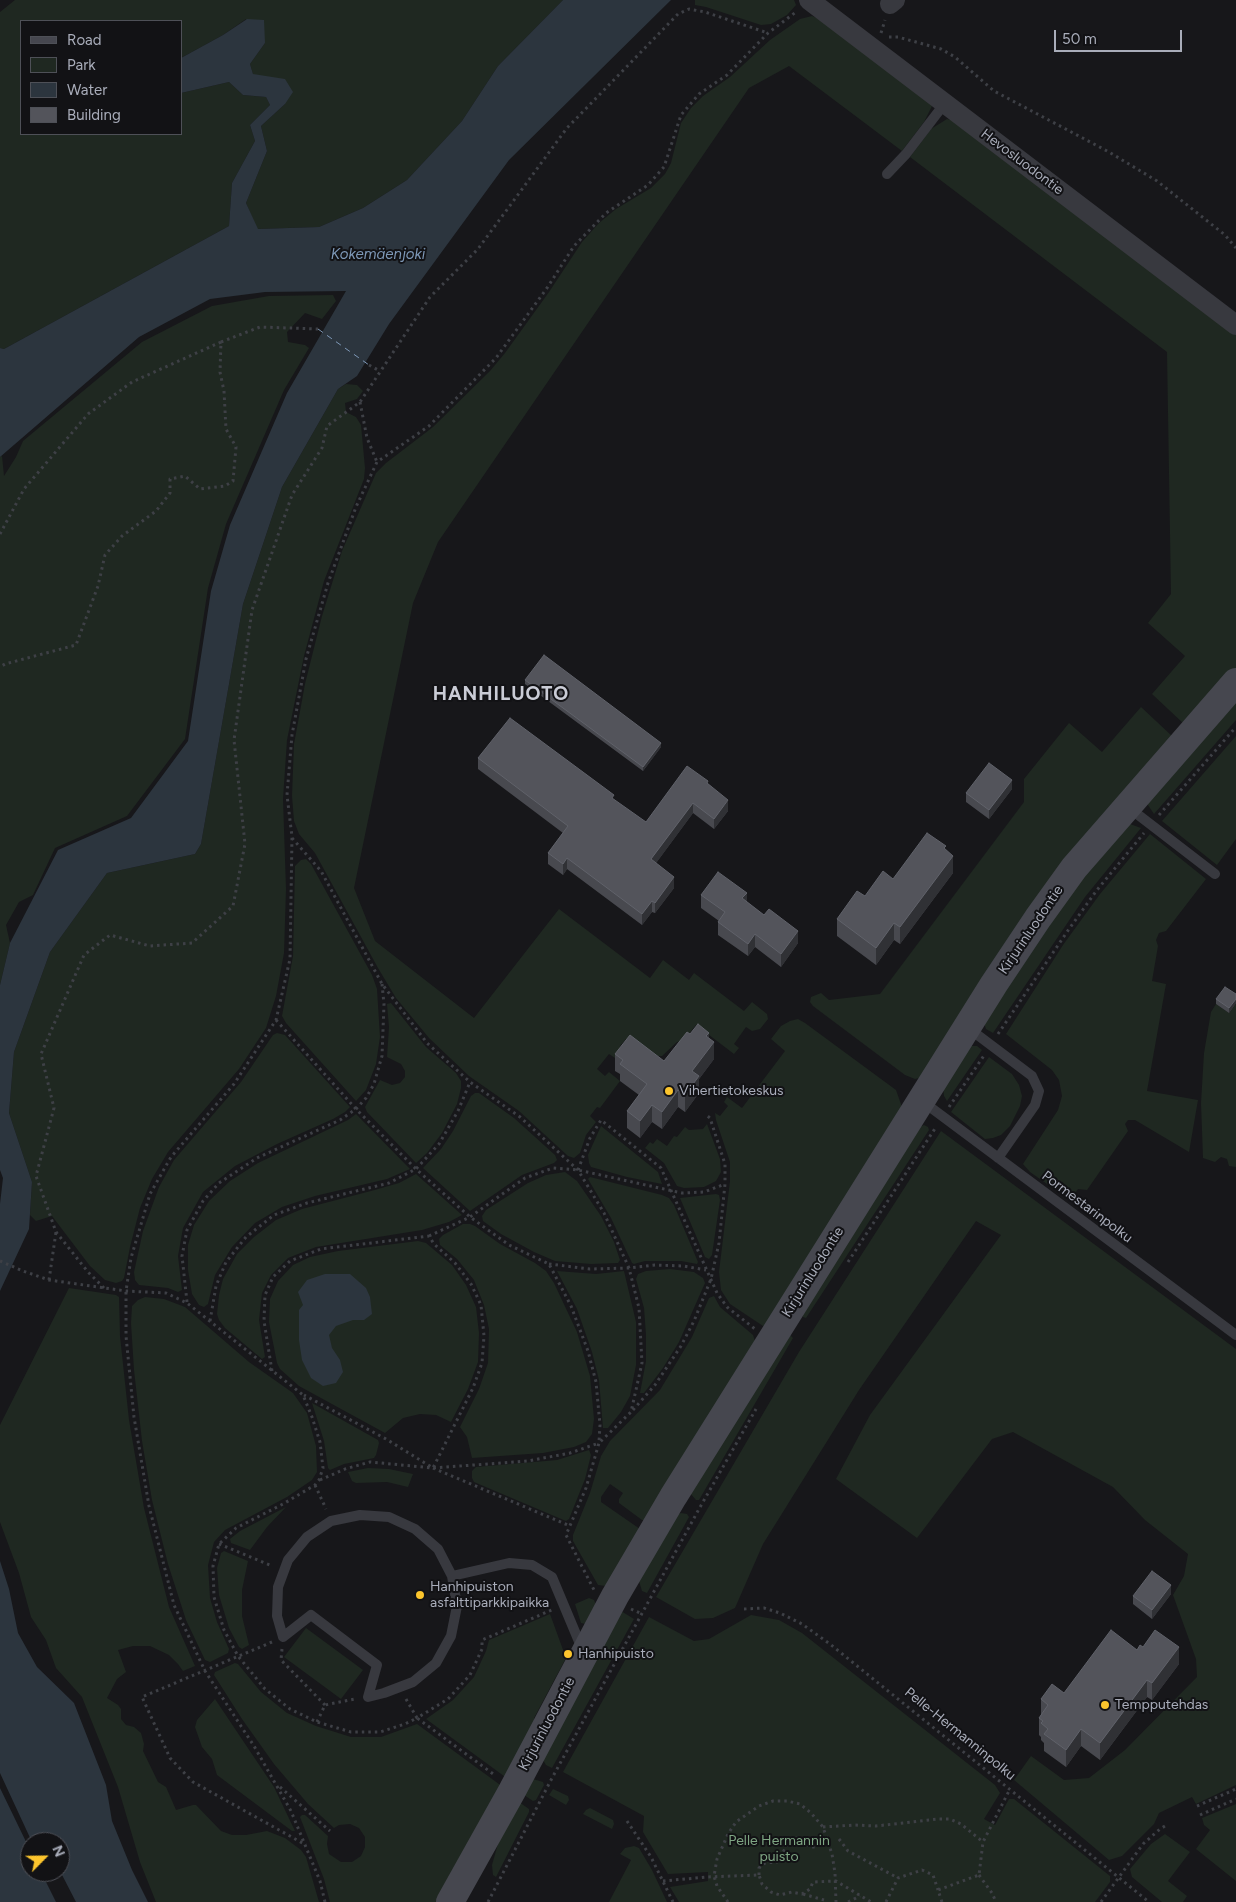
<!DOCTYPE html>
<meta charset="utf-8">
<style>
body{margin:0}
#map{position:relative;width:1236px;height:1902px;overflow:hidden;background:#17171a;font-family:Figtree,sans-serif}
canvas{display:block}
.legend{position:absolute;left:20px;top:20px;width:162px;height:115px;box-sizing:border-box;background:#121215;border:1px solid #4e5057;margin:0;padding:6px 9px;list-style:none;font-size:15px;color:#a9adba}
.legend li{display:flex;align-items:center;gap:10px;height:25px}
.legend b{width:25px;border:1px solid #4e5057}
.north{position:absolute;left:20px;top:1832px;width:50px;height:50px;box-sizing:border-box;background:#121215;border:1px solid #4e5057;border-radius:50%;rotate:67deg;font-size:14px;font-weight:700;line-height:20px;text-align:center;color:#a9adba}
.north::after{content:'';display:block;margin:auto;width:18px;height:22px;background:#fcc52d;clip-path:polygon(50% 0,100% 100%,50% 72%,0 100%)}
.scale{position:absolute;left:1054px;top:30px;width:128px;height:22px;box-sizing:border-box;border:2px solid #a9adba;border-top:0;padding-left:6px;font-size:15px;line-height:18px;white-space:nowrap;color:#a9adba;-webkit-text-stroke:4px #121215;paint-order:stroke}
</style>
<div id="map">
<canvas width="1236" height="1902"></canvas>
<ul class="legend">
<li><b style="height:6px;background:#46474f"></b>Road</li>
<li><b style="height:14px;background:#1f2821"></b>Park</li>
<li><b style="height:14px;background:#2c353e"></b>Water</li>
<li><b style="height:14px;background:#53545b"></b>Building</li>
</ul>
<div class="north">N</div>
<div class="scale">50 m</div>
</div>
<script>
const g = document.querySelector('canvas').getContext('2d');
g.lineJoin = 'round';
function fill(path, color) { g.fillStyle = color; g.fill(path, 'evenodd'); }
const poly = rows => new Path2D(rows.map(r => 'M' + r).join(''));
function trace(path, color, width, dash) { g.strokeStyle = color; g.lineWidth = width; g.lineCap = dash ? 'butt' : 'round'; g.setLineDash(dash || []); g.stroke(path); }
function label(font, color, halo, rows, align = 'center') {
  g.font = font + ' Figtree,sans-serif'; g.lineWidth = 4; g.setLineDash([]); g.textBaseline = 'middle'; g.strokeStyle = halo; g.fillStyle = color; for (const [text, x, y, turn = 0] of rows) {
    g.save(); g.translate(x, y); g.rotate((+turn || 0) * Math.PI / 180); g.textAlign = isNaN(turn) ? turn : align; if (halo) g.strokeText(text, 0, 0); g.fillText(text, 0, 0); g.restore();
  }
}
const green = poly([
 [15,0,563,0,498,66,462,121,407,180,363,208,319,227,257,229,246,203,267,151,261,126,285,104,253,74,250,64,265,43,246,19,223,35,181,58,181,21,21,21,21,134,181,134,181,93,229,82,243,95,266,97,270,105,250,125,255,141,232,183,229,226,4,349,0,348,0,12],
 [695,0,794,0,796,5,787,15,771,24,761,25,706,7,695,5],
 [812,16,819,19,929,101,932,106,924,122,902,151,789,66,749,88,438,542,413,603,354,888,375,941,474,1018,559,909,650,978,663,960,689,980,694,973,744,1011,752,1002,767,1014,768,1019,760,1029,752,1031,746,1027,734,1044,739,1048,734,1054,696,1025,683,1041,677,1042,662,1056,655,1056,631,1038,626,1039,620,1046,619,1053,615,1058,609,1054,597,1069,605,1076,609,1072,620,1081,600,1108,597,1107,590,1116,596,1122,586,1135,580,1153,574,1158,568,1156,519,1111,469,1076,429,1038,396,998,378,968,315,853,299,834,294,821,292,796,294,744,305,684,322,616,342,551,376,473,386,463,433,427,490,371,505,353,549,292,582,242,599,223,616,209,651,188,665,174,671,163,681,123,691,108,703,96,730,77,770,40,800,19],
 [947,119,955,121,1236,333,1236,670,1184,724,1152,694,1185,656,1148,623,1171,594,1167,352,910,157,931,129],
 [333,295,336,301,322,319,305,313,287,332,288,342,305,345,309,348,284,390,226,524,208,588,185,739,127,816,55,848,33,895,19,902,6,925,10,943,0,985,0,457,2,456,4,476,16,457,23,441,142,342,212,306,269,296],
 [346,384,357,385,363,391,357,399,345,403,346,412,356,417,361,425,365,468,364,479,324,581,304,656,287,740,283,799,286,889,284,953,276,996,266,1028,239,1069,168,1152,152,1179,140,1208,130,1247,124,1278,122,1281,116,1283,105,1280,90,1266,52,1216,36,1221,30,1215,32,1182,9,1113,14,1052,50,952,107,873,195,854,201,844,243,604,282,487,338,389],
 [1236,697,1236,720,1154,814,1146,802],
 [1141,707,1172,736,923,1077,915,1079,905,1075,813,1006,810,1002,811,997,821,993,829,1000,880,994,1024,802,1024,779,1069,723,1102,752],
 [1236,736,1236,839,1217,865,1162,821],
 [1130,824,1141,828,1085,897,993,1033,986,1029,984,1023,1056,909],
 [1150,834,1206,879,1166,931,1159,933,1156,940,1158,946,1152,981,1166,984,1147,1091,1198,1100,1189,1152,1135,1120,1128,1120,1125,1124,1128,1131,1087,1190,1078,1189,1073,1196,1067,1198,1030,1172,1023,1164,1058,1110,1062,1096,1059,1080,1052,1070,1006,1034,1063,945,1100,894],
 [306,859,311,864,372,975,377,989,380,1037,376,1064,366,1090,356,1101,286,1023,282,1016,293,956,295,866,301,860],
 [391,1003,426,1047,456,1073,461,1081,461,1088,457,1104,442,1133,427,1153,416,1163,367,1112,365,1107,380,1080,392,1085,400,1083,405,1077,405,1071,401,1064,387,1057,389,1027,387,1004],
 [1236,1003,1236,1167,1229,1166,1227,1159,1221,1157,1215,1162,1203,1158,1201,1103,1204,1053,1211,1012,1216,1004,1229,1013],
 [798,1019,805,1023,896,1090,902,1107,768,1325,763,1326,730,1304,721,1290,719,1272,730,1181,730,1162,716,1120,715,1113,720,1116,728,1106,724,1102,727,1097,742,1108,785,1051,771,1039,781,1026,790,1021],
 [277,1033,285,1035,350,1107,345,1112,333,1119,277,1144,235,1166,203,1192,183,1228,178,1256,182,1290,178,1292,168,1288,139,1285,135,1280,134,1272,143,1231,159,1187,174,1160,241,1082,273,1035],
 [971,1046,977,1046,982,1050,947,1101,944,1096,943,1086],
 [989,1057,1012,1074,1019,1085,1022,1096,1020,1106,1010,1126,1001,1135,993,1138,985,1139,951,1112],
 [475,1093,479,1093,514,1118,555,1155,557,1160,554,1163,522,1175,470,1211,423,1168,441,1149,453,1131,471,1096],
 [356,1114,410,1169,387,1179,315,1196,282,1207,255,1223,232,1247,215,1275,208,1304,204,1307,199,1305,192,1294,188,1270,188,1245,194,1225,209,1201,230,1181,258,1163,348,1120],
 [707,1124,720,1159,721,1172,716,1181,704,1187,684,1188,677,1186,664,1163,645,1148,650,1142,653,1144,657,1139,667,1146,674,1136,677,1137,685,1127,689,1130,703,1129],
 [924,1125,928,1127,929,1130,806,1318,803,1317,802,1310,917,1128],
 [601,1126,658,1172,662,1184,627,1177,591,1167,589,1163,588,1155],
 [941,1131,1236,1349,1236,1785,1196,1804,1192,1797,1159,1813,1154,1824,1122,1856,1109,1860,1014,1780,1031,1756,1064,1780,1089,1778,1125,1750,1197,1677,1196,1659,1173,1595,1184,1576,1188,1554,1145,1520,1113,1487,1013,1432,992,1439,917,1538,836,1479,870,1415,1001,1235,976,1221,859,1390,763,1544,735,1608,713,1618,695,1619,656,1597,799,1352],
 [565,1172,577,1181,601,1216,614,1242,620,1260,618,1263,591,1264,555,1261,534,1252,501,1234,483,1221,482,1216,486,1210,528,1183,546,1175],
 [416,1174,462,1215,449,1222,422,1230,316,1247,288,1258,271,1275,262,1293,259,1320,265,1357,262,1359,225,1328,219,1320,217,1314,219,1295,223,1279,237,1254,254,1237,276,1220,302,1209,371,1191,399,1183],
 [590,1177,662,1195,669,1198,674,1205,698,1262,697,1264,681,1261,645,1261,634,1264,632,1263,611,1218,588,1179],
 [716,1194,719,1195,720,1200,712,1255,709,1259,705,1257,680,1198],
 [463,1224,470,1224,475,1226,500,1244,535,1263,546,1271,554,1283,577,1332,590,1376,594,1419,592,1434,586,1442,574,1447,543,1453,472,1458,467,1437,460,1427,479,1389,488,1363,489,1329,484,1305,474,1280,457,1259,440,1245,439,1239,443,1235],
 [418,1241,426,1243,452,1265,466,1285,476,1307,479,1333,478,1362,468,1389,451,1422,436,1415,420,1414,403,1418,385,1433,299,1386,280,1369,277,1363,269,1322,270,1299,278,1281,293,1265,310,1257,338,1251],
 [670,1269,694,1272,703,1278,705,1283,679,1342,663,1368,644,1393,640,1393,646,1361,646,1335,644,1308,636,1279,638,1274,646,1271],
 [557,1271,596,1274,624,1271,636,1322,636,1365,630,1396,621,1412,608,1428,603,1428,599,1380,592,1352,577,1309],
 [69,1288,116,1295,119,1297,120,1336,129,1420,144,1508,169,1607,195,1666,183,1671,178,1664,169,1655,150,1646,133,1646,118,1650,126,1672,117,1679,107,1698,118,1705,121,1709,121,1719,126,1725,134,1727,141,1733,144,1744,143,1751,158,1782,166,1787,176,1810,193,1805,196,1805,221,1831,232,1835,246,1835,267,1831,285,1838,301,1850,306,1857,319,1902,156,1902,140,1862,118,1787,82,1697,56,1668,46,1640,31,1617,19,1573,0,1522,0,1425],
 [714,1296,720,1307,753,1335,755,1341,646,1520,642,1520,619,1503,619,1499,623,1493,610,1484,601,1497,601,1502,640,1529,606,1586,598,1585,573,1541,573,1535,590,1493,601,1456,610,1441,660,1390,692,1337,709,1298],
 [145,1297,164,1299,185,1307,249,1362,293,1393,307,1413,316,1446,317,1472,312,1480,287,1497,225,1530,214,1542,208,1565,210,1598,217,1622,229,1649,228,1653,210,1662,205,1660,186,1620,168,1564,152,1500,142,1441,134,1370,131,1323,132,1306,138,1300],
 [790,1335,793,1338,699,1500,696,1500,690,1493],
 [312,1403,378,1440,379,1443,376,1455,374,1458,344,1464,330,1470,328,1468,324,1441],
 [589,1450,591,1455,585,1479,569,1519,566,1521,474,1482,472,1478,472,1471,476,1467,557,1460],
 [368,1468,389,1469,413,1474,408,1487,387,1482,356,1483,352,1481,348,1472],
 [286,1507,267,1527,250,1550,231,1543,230,1539,240,1531],
 [681,1513,687,1514,689,1517,647,1593,642,1591,639,1581,640,1574,674,1516],
 [224,1551,248,1561,242,1590,242,1616,249,1645,242,1649,239,1647,229,1628,219,1595,217,1568,221,1553],
 [589,1598,594,1600,596,1605,586,1624,581,1623,575,1604],
 [621,1611,634,1619,552,1768,546,1765,543,1760],
 [550,1614,566,1658,534,1718,535,1724,508,1779,426,1719,453,1700,474,1677,486,1651,489,1640],
 [751,1615,779,1620,802,1633,995,1785,1000,1793,984,1819,995,1825,1009,1799,1014,1799,1110,1876,1110,1882,1095,1902,679,1902,670,1887,708,1881,708,1872,668,1874,643,1832,644,1816,563,1772,649,1617,694,1641,709,1639],
 [306,1628,363,1670,341,1699,284,1657],
 [235,1663,238,1664,261,1692,287,1713,316,1726,351,1737,381,1737,417,1724,503,1787,436,1902,330,1902,324,1879,300,1817,302,1815,305,1815,328,1836,327,1844,329,1854,341,1862,352,1862,361,1856,365,1847,365,1837,359,1828,350,1824,339,1825,334,1828,308,1804,274,1764,242,1719,214,1675,215,1672],
 [215,1699,274,1787,295,1831,292,1831,217,1775,212,1759,202,1747,195,1727,197,1720],
 [533,1779,543,1782,544,1785,536,1800,533,1801,524,1795],
 [553,1789,568,1796,569,1800,566,1805,549,1795],
 [519,1802,529,1809,529,1812,496,1877,493,1875,492,1865,501,1833],
 [1236,1804,1236,1881,1196,1849,1210,1830,1204,1825,1202,1818],
 [590,1808,613,1820,614,1824,612,1829,583,1814,586,1810],
 [1165,1834,1190,1852,1168,1881,1187,1896,1183,1902,1162,1902,1132,1877,1130,1869,1151,1844],
 [634,1846,639,1848,652,1870,667,1902,609,1902,631,1860,620,1854,625,1848]
]);
const water = poly([
 [563,0,671,0,509,160,389,324,357,376,338,389,282,487,243,604,201,844,195,854,107,873,50,952,14,1052,9,1113,32,1182,29,1229,0,1291,0,1204,3,1178,0,1170,0,985,10,943,58,850,131,818,188,741,211,591,230,525,287,393,346,291,265,292,210,299,139,337,0,457,0,348,4,349,229,226,232,183,255,141,250,125,270,105,266,97,243,95,229,82,181,93,181,58,223,35,247,19,264,20,265,43,250,64,253,74,285,79,293,92,285,104,261,126,267,151,246,203,258,229,319,227,363,208,407,180,462,121,498,66],
 [325,1274,350,1274,366,1288,370,1297,372,1314,364,1320,353,1320,336,1326,329,1335,332,1348,340,1360,343,1372,336,1383,323,1386,311,1378,302,1360,299,1340,299,1310,303,1305,298,1292,307,1280],
 [0,1561,9,1589,18,1633,37,1667,74,1703,106,1785,112,1821,132,1870,148,1902,76,1902,60,1871,60,1842,32,1842,0,1773],
 [0,1788,30,1850,30,1872,41,1872,56,1902,0,1902]
]);
const ferry = poly([
 [318,329,369,365]
]);
const path = poly([
 [881,33,885,20],
 [889,37,898,37,941,49,955,57,994,91,1109,152,1157,181,1225,235,1236,248],
 [221,342,260,327,318,329],
 [369,365,380,371],
 [360,402,367,438,377,462],
 [0,534,24,489,88,414,132,382,221,342,220,372,224,391,226,429,236,447,233,481,225,486,200,489,185,476,170,479,170,493,156,511,122,536,105,555,98,586,76,645,5,664,0,667],
 [1159,815,1236,727],
 [292,838,321,871,382,984,427,1043,470,1082,520,1117,578,1170,604,1213,629,1268,639,1308,642,1363,631,1412,599,1443],
 [276,1020,356,1109,416,1169,470,1217,509,1245,549,1264,571,1306,588,1351,596,1382,600,1425,599,1442],
 [998,1034,1069,929,1097,890,1144,833],
 [949,1107,985,1054],
 [578,1170,590,1138,601,1120,661,1168,717,1293,727,1307,755,1329],
 [429,1236,470,1217,525,1178,553,1168,578,1170,682,1193,704,1192,725,1184],
 [0,1261,23,1271,49,1280,126,1291,166,1293,187,1303,303,1395,312,1417,320,1442,323,1468,319,1480,315,1485,283,1504,236,1528,219,1544,213,1566,214,1597,224,1630,238,1656,265,1689,290,1709,317,1722,351,1732,380,1732,405,1724,417,1718,496,1776],
 [848,1262,936,1127],
 [549,1264,590,1269,629,1268,655,1265,683,1266,706,1270],
 [49,1280,56,1232],
 [104,1288,88,1272,56,1232,36,1176,54,1108,41,1054,84,955,110,935,150,946,192,943,233,906,245,844,234,740,252,610,292,495,322,448,327,426,360,402,430,297,478,249,567,128,678,14,689,9,705,12,768,33],
 [187,1302,182,1256,187,1230,203,1201,219,1183,257,1158,340,1120,356,1109,366,1098,374,1084,382,1056,384,1004,382,984],
 [210,1321,216,1286,226,1262,246,1237,274,1215,307,1203,389,1183,416,1169,439,1144,458,1111,470,1082],
 [272,1371,264,1321,265,1295,273,1277,290,1261,321,1249,429,1236,434,1244,455,1263,471,1284,481,1305,484,1336,482,1363,473,1388,433,1468,386,1439,304,1395],
 [633,1410,655,1385,681,1346,694,1321,711,1279,719,1243,725,1184,725,1164,710,1118,705,1114],
 [433,1468,570,1526],
 [320,1480,345,1469,370,1462,433,1468,528,1461,570,1453,599,1443,586,1488,566,1535,594,1590],
 [315,1485,326,1509],
 [219,1544,272,1566],
 [631,1609,642,1614],
 [744,1609,764,1608,780,1613,802,1624,830,1644,1149,1902],
 [272,1642,142,1697,170,1758,193,1782,306,1845],
 [282,1649,281,1660,325,1705],
 [406,1699,417,1718,448,1699,470,1675,482,1649,482,1640,554,1609],
 [317,1722,325,1705,355,1699],
 [280,1787,330,1831],
 [1197,1806,1236,1789],
 [1200,1815,1236,1799],
 [627,1821,651,1857,673,1902],
 [823,1827,855,1825,876,1826,938,1819,950,1819,961,1824,983,1842],
 [839,1839,848,1851,898,1878],
 [759,1875,759,1868,765,1863,777,1862,791,1839,798,1838,810,1847,815,1847],
 [979,1875,992,1893,996,1902],
 [663,1881,707,1877,759,1875,762,1884,771,1892,780,1895,792,1892,802,1894,810,1889,813,1882,836,1881,871,1902],
 [803,1894,824,1900],
 [325,1902,320,1881,291,1811,254,1746,205,1671,174,1605,149,1506,134,1417,126,1336,126,1291,131,1258,150,1194,171,1157,234,1084,276,1020,290,959,292,837,287,795,292,735,306,659,328,583,356,507,377,462,429,426,496,358,547,288,574,246,606,213,648,185,664,167,681,115,699,94,727,75,768,33,796,12],
 [488,1902,551,1780,699,1509,756,1409],
 [728,1902,717,1886,714,1876,717,1859,728,1834,736,1822,759,1806,773,1801,787,1801,800,1804,811,1813,823,1827,832,1854,835,1873,836,1902],
 [848,1902,860,1896],
 [886,1902,898,1878,922,1870,933,1875,938,1890],
 [942,1902,938,1890,979,1875,983,1842,1010,1789],
 [1101,1902,1143,1844,1160,1829,1165,1826]
]);
const lane = poly([
 [887,174,906,154,945,103],
 [1128,807,1215,874],
 [967,1027,1032,1076,1039,1091,1035,1105,998,1158],
 [922,1101,1236,1335],
 [360,1515,389,1517,415,1529,438,1549,452,1576,457,1606,451,1636,436,1663,413,1682,384,1693,368,1697,377,1665,311,1615,283,1637,277,1616,278,1587,288,1560,307,1537,331,1521,360,1515],
 [452,1576,509,1563,532,1565,552,1577,583,1651]
]);
const street = poly([
 [809,0,1236,325],
 [890,4,895,0]
]);
const secondary = poly([
 [450,1902,512,1791,615,1596,673,1497,994,984,1038,918,1074,868,1236,682]
]);
const wall = poly([
 [525,680,661,747,643,771,525,684],
 [478,758,646,822,708,784,728,811,714,829,693,813,656,863,674,888,655,913,652,912,642,925,567,869,563,875,548,864,548,853,563,833,478,769],
 [1012,789,989,819,966,802,966,793],
 [946,850,953,873,900,944,894,940,876,965,837,936,837,919,865,896],
 [701,895,747,902,798,943,781,967,755,947,748,956,718,935,718,922,719,921,701,908],
 [1236,994,1236,1003,1229,1013,1216,1004,1216,999],
 [690,1034,709,1038,714,1059,699,1079,699,1093,685,1112,678,1107,662,1129,652,1122,640,1138,627,1128,627,1111,639,1095,620,1081,620,1074,615,1071,615,1054,664,1061],
 [1171,1594,1152,1619,1133,1604,1133,1596],
 [1137,1650,1179,1664,1152,1700,1147,1697,1100,1760,1081,1746,1066,1767,1044,1751,1044,1743,1041,1740,1041,1737,1039,1735,1039,1718,1041,1715,1041,1699,1064,1693]
]);
const shadedWall = poly([
 [661,743,661,747,643,771,643,767],
 [1012,780,1012,789,989,819,989,810],
 [728,800,728,811,714,829,714,819],
 [693,803,693,813,651,870,651,859],
 [953,856,953,873,900,944,900,927],
 [567,858,567,869,563,875,563,864],
 [674,877,674,888,655,913,655,903],
 [747,893,747,906,742,898],
 [652,901,652,912,642,925,642,914],
 [894,923,894,940,876,965,876,948],
 [798,931,798,943,781,967,781,954],
 [755,934,755,947,748,956,748,944],
 [1236,999,1236,1003,1229,1013,1229,1008],
 [709,1033,709,1049,714,1042,714,1059,699,1079,699,1093,685,1112,685,1095,692,1071,706,1036],
 [678,1090,678,1107,662,1129,662,1112],
 [652,1105,652,1122,640,1138,640,1121],
 [1171,1585,1171,1594,1152,1619,1152,1610],
 [1179,1647,1179,1664,1152,1700,1152,1683],
 [1147,1680,1147,1697,1100,1760,1100,1743],
 [1081,1729,1081,1746,1066,1767,1066,1750]
]);
const building = poly([
 [544,655,661,743,643,767,525,680,544,655],
 [510,718,614,795,612,798,646,822,687,766,708,781,707,783,728,800,714,819,693,803,651,859,674,877,655,903,652,901,642,914,567,858,563,864,548,853,568,826,478,758,510,718],
 [989,763,1012,780,989,810,966,793,989,763],
 [927,833,946,846,944,848,953,856,900,927,894,923,876,948,837,919,857,891,865,896,883,871,893,879,927,833],
 [718,872,747,893,742,898,764,915,769,909,798,931,781,954,755,934,748,944,718,922,725,912,701,895,718,872],
 [1225,987,1236,994,1236,999,1229,1008,1216,999,1225,987],
 [698,1024,709,1033,706,1036,714,1042,692,1071,699,1076,685,1095,678,1090,662,1112,652,1105,640,1121,627,1111,647,1084,620,1064,623,1060,615,1054,630,1035,664,1061,687,1032,690,1034,698,1024],
 [1152,1571,1171,1585,1152,1610,1133,1596,1152,1571],
 [1111,1630,1137,1650,1140,1645,1143,1647,1155,1630,1179,1647,1152,1683,1147,1680,1100,1743,1081,1729,1066,1750,1044,1734,1048,1729,1041,1723,1043,1721,1039,1718,1048,1705,1041,1699,1052,1684,1064,1693,1111,1630]
]);
const markers = [
 [669,1091,5,"#fcc52d"],
 [420,1595,5,"#fcc52d"],
 [568,1654,5,"#fcc52d"],
 [1105,1705,5,"#fcc52d"]
];
const streetNames = [
 ["Hevosluodontie",1022,162,37],
 ["Kirjurinluodontie",1031,930,-56],
 ["Pormestarinpolku",1087,1207,37],
 ["Kirjurinluodontie",813,1272,-58],
 ["Kirjurinluodontie",547,1724,-62],
 ["Pelle-Hermanninpolku",960,1734,39]
];
const poiNames = [
 ["Vihertietokeskus",679,1091],
 ["Hanhipuiston",430,1587],
 ["asfalttiparkkipaikka",430,1603],
 ["Hanhipuisto",578,1654],
 ["Tempputehdas",1115,1705]
];
const parkNames = [
 ["Pelle Hermannin",779,1841],
 ["puisto",779,1857]
];
const waterNames = [
 ["Kokemäenjoki",378,255]
];
const districtNames = [
 ["HANHILUOTO",501,694]
];
fill(green, '#1f2821');
fill(water, '#2c353e');
trace(ferry, '#7e98b7', 1, [6, 5]);
trace(path, '#3e4046', 3, [2.5, 4]);
trace(lane, '#38393f', 10);
trace(street, '#38393f', 20);
trace(secondary, '#46474f', 28);
fill(wall, '#48494f');
fill(shadedWall, '#303135');
fill(building, '#53545b');
trace(building, '#60626a', 1);
for (const [x, y, r, color] of markers) { const dot = new Path2D(); dot.arc(x, y, r, 0, 2 * Math.PI); g.fillStyle = color; g.fill(dot); trace(dot, '#121215', 2); }
label('14px', '#a9adba', '#121215', streetNames);
label('14px', '#a9adba', '#121215', poiNames, 'left');
label('14px', '#7fa684', '#121215', parkNames);
label('italic 15px', '#7e98b7', '#121215', waterNames);
g.letterSpacing = '1px';
label('bold 19px', '#caccd6', '#121215', districtNames);
g.letterSpacing = '0px';
</script>
